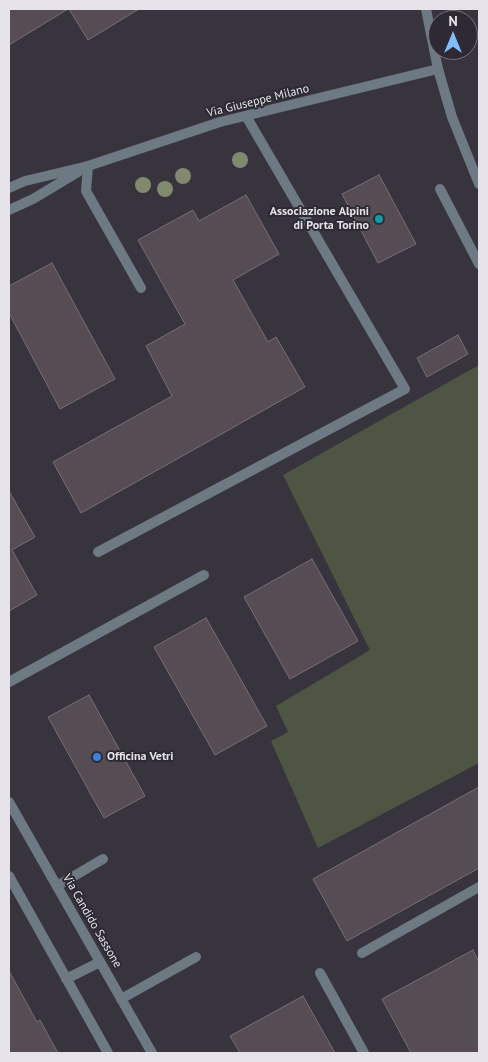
<!DOCTYPE html>
<style>
body{margin:0}
#map{position:relative;width:488px;height:1062px;overflow:hidden;background:#37343e;font-family:"PT Sans",sans-serif}
canvas{display:block}
.frame{position:absolute;inset:0;border:10px solid #e5e3e9;pointer-events:none}
.north{position:absolute;left:428px;top:10px;width:50px;height:50px;box-sizing:border-box;background:#2d2a34;border:1px solid #77747c;border-radius:50%;rotate:0deg;font-size:14px;font-weight:700;line-height:20px;text-align:center;color:#e5e3e9}
.north::after{content:'';display:block;margin:auto;width:18px;height:22px;background:#83bcfb;clip-path:polygon(50% 0,100% 100%,50% 72%,0 100%)}
</style>
<div id="map">
<canvas width="488" height="1062"></canvas>
<div class="frame"></div>
<div class="north">N</div>
</div>
<script>
const g = document.querySelector('canvas').getContext('2d');
g.lineJoin = 'round';
function fill(path, color) { g.fillStyle = color; g.fill(path, 'evenodd'); }
const poly = rows => new Path2D(rows.map(r => 'M' + r).join(''));
function trace(path, color, width, dash) { g.strokeStyle = color; g.lineWidth = width; g.lineCap = dash ? 'butt' : 'round'; g.setLineDash(dash || []); g.stroke(path); }
function label(font, color, halo, rows, align = 'center') {
  g.font = font + ' "PT Sans",sans-serif'; g.lineWidth = 4; g.setLineDash([]); g.textBaseline = 'middle'; g.strokeStyle = halo; g.fillStyle = color; for (const [text, x, y, turn = 0] of rows) {
    g.save(); g.translate(x, y); g.rotate((+turn || 0) * Math.PI / 180); g.textAlign = isNaN(turn) ? turn : align; if (halo) g.strokeText(text, 0, 0); g.fillText(text, 0, 0); g.restore();
  }
}
const green = poly([
 [479,365,479,763,318,848,271,741,288,732,276,706,370,650,283,475]
]);
const building = poly([
 [9,9,68,9,9,45,9,9],
 [69,9,139,9,88,40,69,9],
 [379,175,416,244,378,263,342,194,379,175],
 [246,195,279,254,233,280,268,342,276,337,305,387,81,513,53,462,172,396,146,346,185,324,138,240,193,210,199,221,246,195],
 [52,263,115,379,60,409,9,313,9,286,52,263],
 [458,335,468,354,427,377,417,358,458,335],
 [9,491,35,537,12,550,37,595,9,611,9,491],
 [312,559,358,641,290,679,244,597,312,559],
 [206,618,267,726,215,755,154,647,206,618],
 [89,695,145,796,104,818,48,717,89,695],
 [479,787,479,868,347,941,313,879,479,787],
 [473,950,479,962,479,1053,411,1053,382,999,473,950],
 [9,971,37,1022,40,1020,58,1053,9,1053,9,971],
 [303,996,335,1053,240,1053,230,1036,303,996]
]);
const lane = poly([
 [88,166,86,191,141,288],
 [440,189,479,264],
 [98,552,405,389,246,116],
 [9,876,108,1053],
 [57,886,103,859],
 [362,953,479,887],
 [320,973,364,1053],
 [66,979,100,962],
 [121,999,196,957]
]);
const street = poly([
 [426,9,438,69,452,117,479,184],
 [9,188,25,181,88,166,220,122,438,69],
 [9,210,33,199,78,172],
 [9,682,204,575],
 [9,802,152,1053]
]);
const trees = [
 [240,160],
 [183,176],
 [143,185],
 [165,189]
];
const markers = [
 [379,219,5,"#0f9aa8"],
 [97,757,5,"#3f7fe0"]
];
const streetNames = [
 ["Via Giuseppe Milano",258,101,-14],
 ["Via Candido Sassone",92,921,60]
];
const poiNames = [
 ["Associazione Alpini",369,212],
 ["di Porta Torino",369,226],
 ["Officina Vetri",107,757,"left"]
];
fill(green, '#4f5543');
fill(building, '#564c54');
trace(building, '#796e76', 1);
trace(lane, '#6d7983', 10);
trace(street, '#6d7983', 10);
g.fillStyle = '#81896f';
for (const [x, y] of trees) { g.beginPath(); g.arc(x, y, 8, 0, 2 * Math.PI); g.fill(); }
for (const [x, y, r, color] of markers) { const dot = new Path2D(); dot.arc(x, y, r, 0, 2 * Math.PI); g.fillStyle = color; g.fill(dot); trace(dot, '#2d2a34', 2); }
label('12px', '#e5e3e9', '#2d2a34', streetNames);
label('bold 12px', '#e5e3e9', '#2d2a34', poiNames, 'right');
</script>
